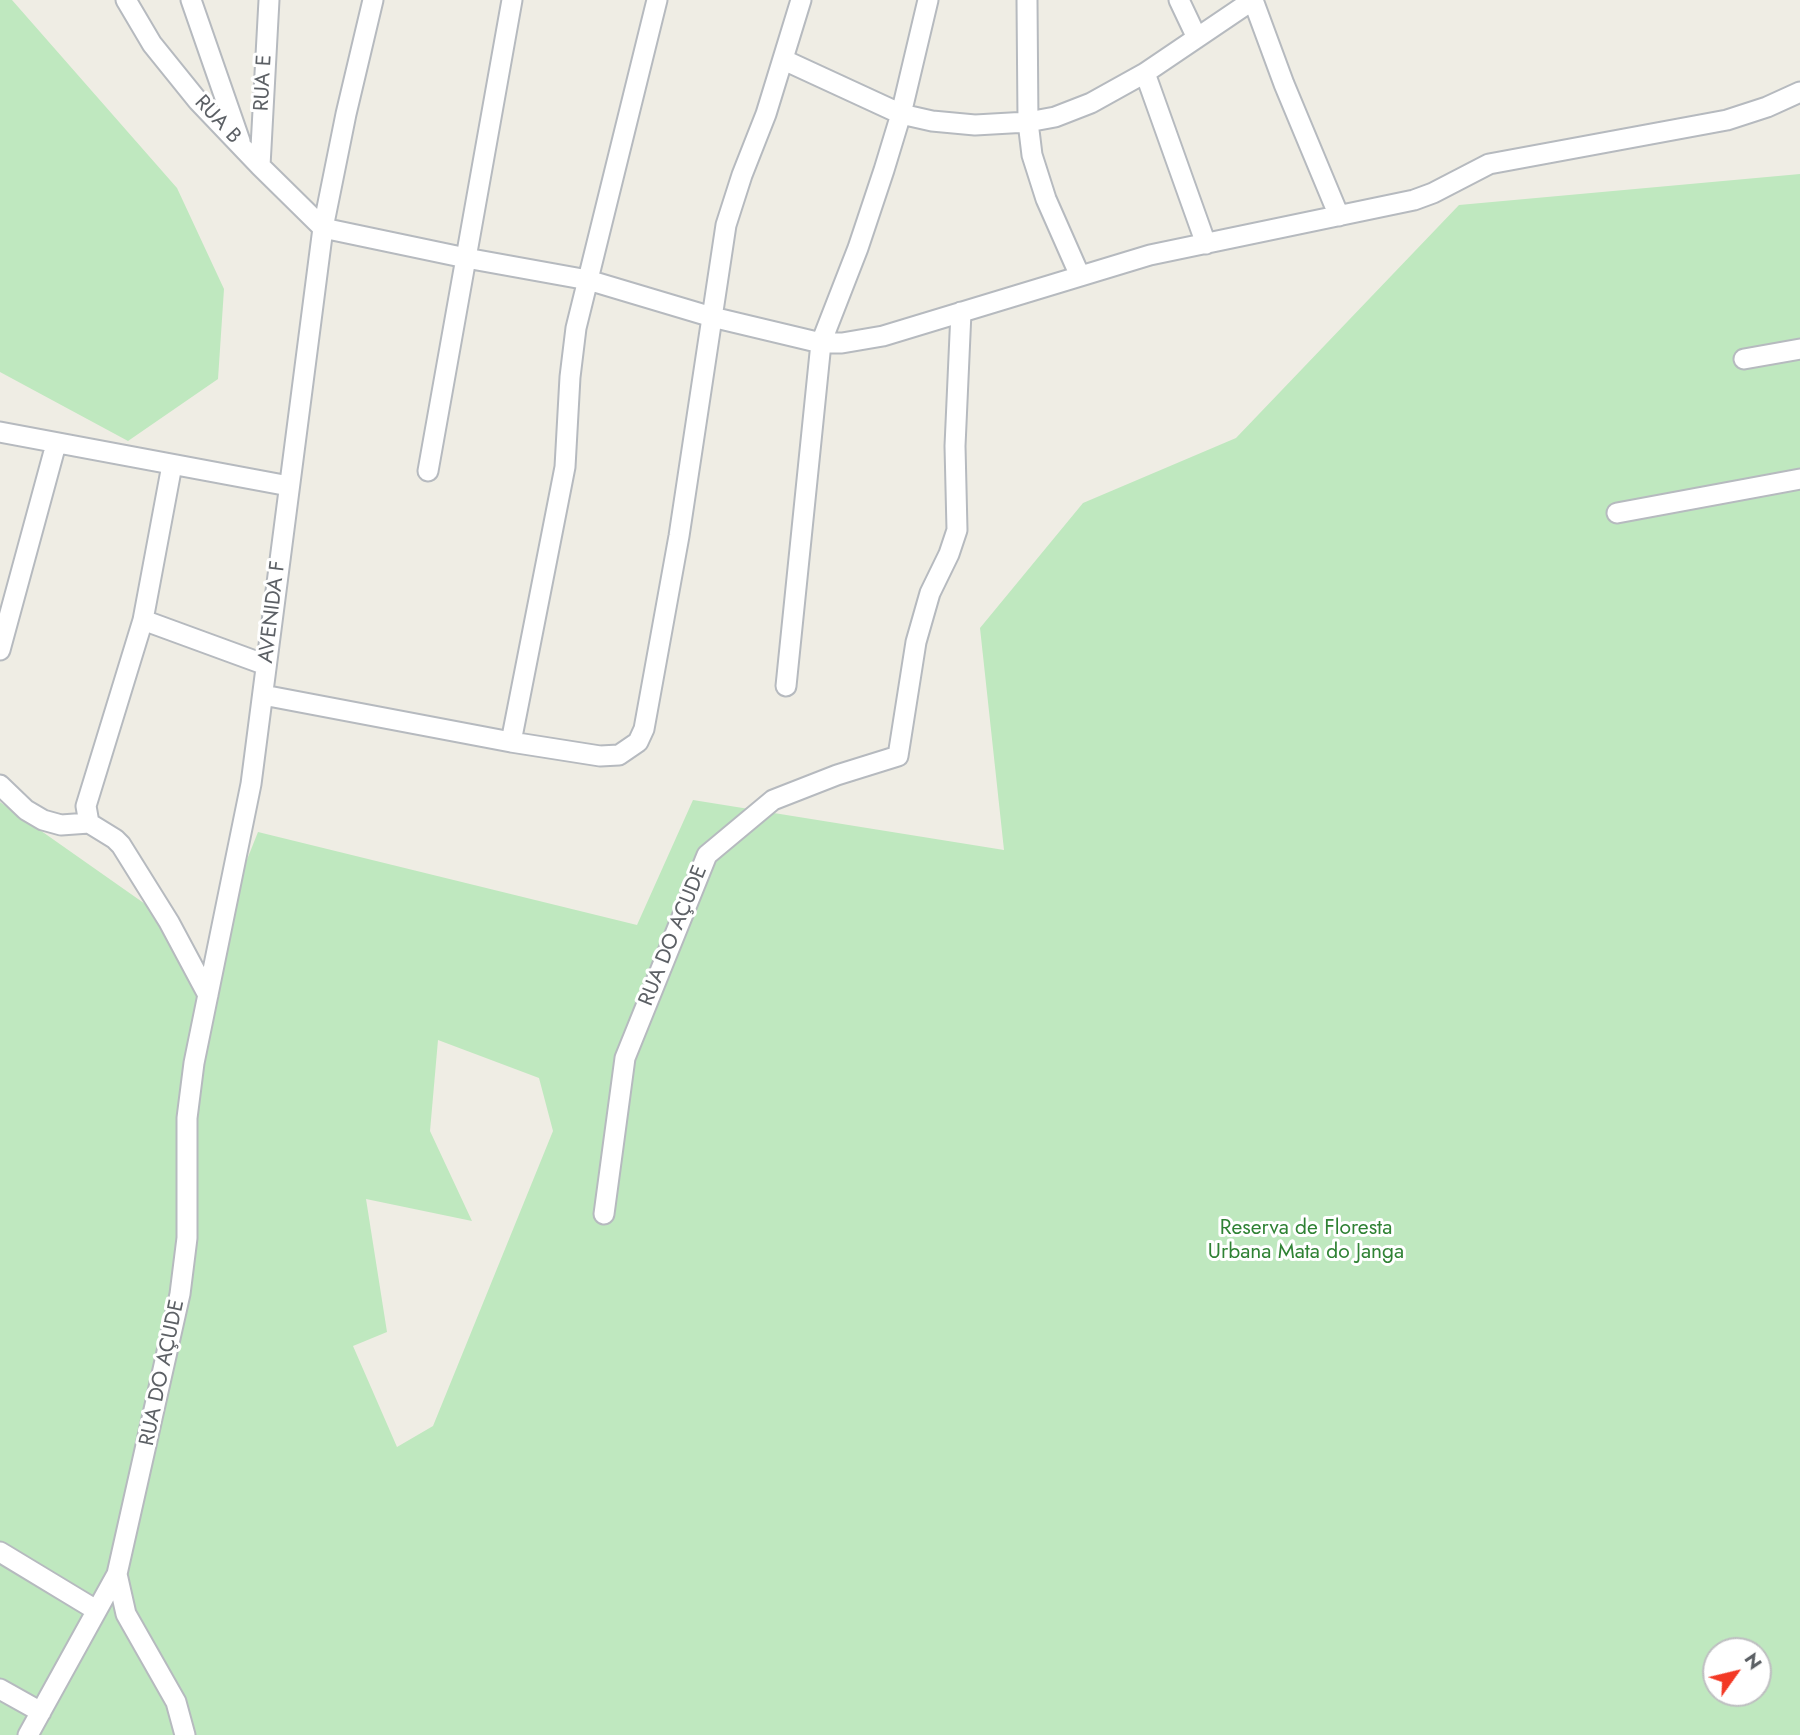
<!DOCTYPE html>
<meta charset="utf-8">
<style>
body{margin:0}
#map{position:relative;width:1800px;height:1735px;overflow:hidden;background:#efede4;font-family:Jost,sans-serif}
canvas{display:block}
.north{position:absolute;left:1702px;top:1637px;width:70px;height:70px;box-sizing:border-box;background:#fff;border:2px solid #bebfc1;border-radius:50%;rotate:56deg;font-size:19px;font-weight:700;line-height:28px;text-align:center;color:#5c6065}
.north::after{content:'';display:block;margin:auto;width:24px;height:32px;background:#f33925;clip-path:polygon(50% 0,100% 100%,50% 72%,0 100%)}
</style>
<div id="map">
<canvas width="1800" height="1735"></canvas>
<div class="north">N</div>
</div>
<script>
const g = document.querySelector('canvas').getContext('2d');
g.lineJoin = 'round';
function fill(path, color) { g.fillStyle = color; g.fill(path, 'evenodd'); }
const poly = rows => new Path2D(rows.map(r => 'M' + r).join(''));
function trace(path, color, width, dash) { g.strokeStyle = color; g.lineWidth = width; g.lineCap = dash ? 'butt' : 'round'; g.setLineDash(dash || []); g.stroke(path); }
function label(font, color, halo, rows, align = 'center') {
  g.font = font + ' Jost,sans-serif'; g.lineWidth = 6; g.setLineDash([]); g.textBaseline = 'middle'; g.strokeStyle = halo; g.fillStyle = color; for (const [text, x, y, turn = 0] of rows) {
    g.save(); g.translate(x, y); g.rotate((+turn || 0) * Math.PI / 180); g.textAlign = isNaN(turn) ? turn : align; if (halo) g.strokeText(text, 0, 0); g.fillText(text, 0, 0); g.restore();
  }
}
const green = poly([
 [0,0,12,0,177,188,224,289,218,379,128,441,0,372],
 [1800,174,1800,1735,0,1735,0,802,175,925,199,980,258,832,637,925,693,800,1004,850,980,628,1083,503,1236,438,1459,205],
 [438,1040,539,1078,553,1131,433,1426,397,1447,353,1346,387,1332,366,1199,472,1221,430,1131],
 [1716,1651,1758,1651,1758,1693,1716,1693]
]);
const minor = poly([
 [126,0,152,44,198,101,260,166,323,228],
 [191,0,240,141],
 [1027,0,1028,122,1032,155,1046,199,1080,276],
 [1179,0,1197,38],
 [1253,0,1284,84,1339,216],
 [784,60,901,114,932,121,975,125,1028,122,1055,117,1091,103,1145,73,1253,0],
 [1145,73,1206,244],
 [260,166,269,0],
 [323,228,466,258,588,280,712,317,821,343,842,343,883,336,1150,255,1414,200,1433,193,1489,164,1727,120,1767,107,1800,92],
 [1744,359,1800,349],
 [0,432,289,486],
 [172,465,143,620,86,806,89,823,115,839,121,845,169,922,208,995],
 [428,471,512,0],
 [1617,513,1800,479],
 [143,620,266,665],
 [0,650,56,444],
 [786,686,821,343,858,248,884,170,901,114,928,0],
 [263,695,511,742,600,756,619,755,638,742,644,729,679,536,726,225,742,175,766,114,801,0],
 [511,742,565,467,570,377,576,328,657,0],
 [0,785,26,810,43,820,61,825,89,823],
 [604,1214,625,1058,707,855,773,800,837,775,898,756,916,642,930,593,949,554,957,530,955,446,961,312],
 [0,1552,96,1610],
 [0,1689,41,1712],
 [28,1735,117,1574],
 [185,1735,176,1702,126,1614,117,1574,180,1294,187,1238,187,1118,194,1063,251,784,323,228,346,114,373,0]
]);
const streetNames = [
 ["RUA E",264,83,-87],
 ["RUA B",217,120,47],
 ["AVENIDA F",273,612,-83],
 ["RUA DO AÇUDE",674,936,-68],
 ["RUA DO AÇUDE",163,1373,-78]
];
const parkNames = [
 ["Reserva de Floresta",1306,1229],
 ["Urbana Mata do Janga",1306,1253]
];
fill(green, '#bfe8bf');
trace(minor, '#b6babf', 23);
trace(minor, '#fff', 19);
label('21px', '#5c6065', '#fff', streetNames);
label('21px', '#2f8234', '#fff', parkNames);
</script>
